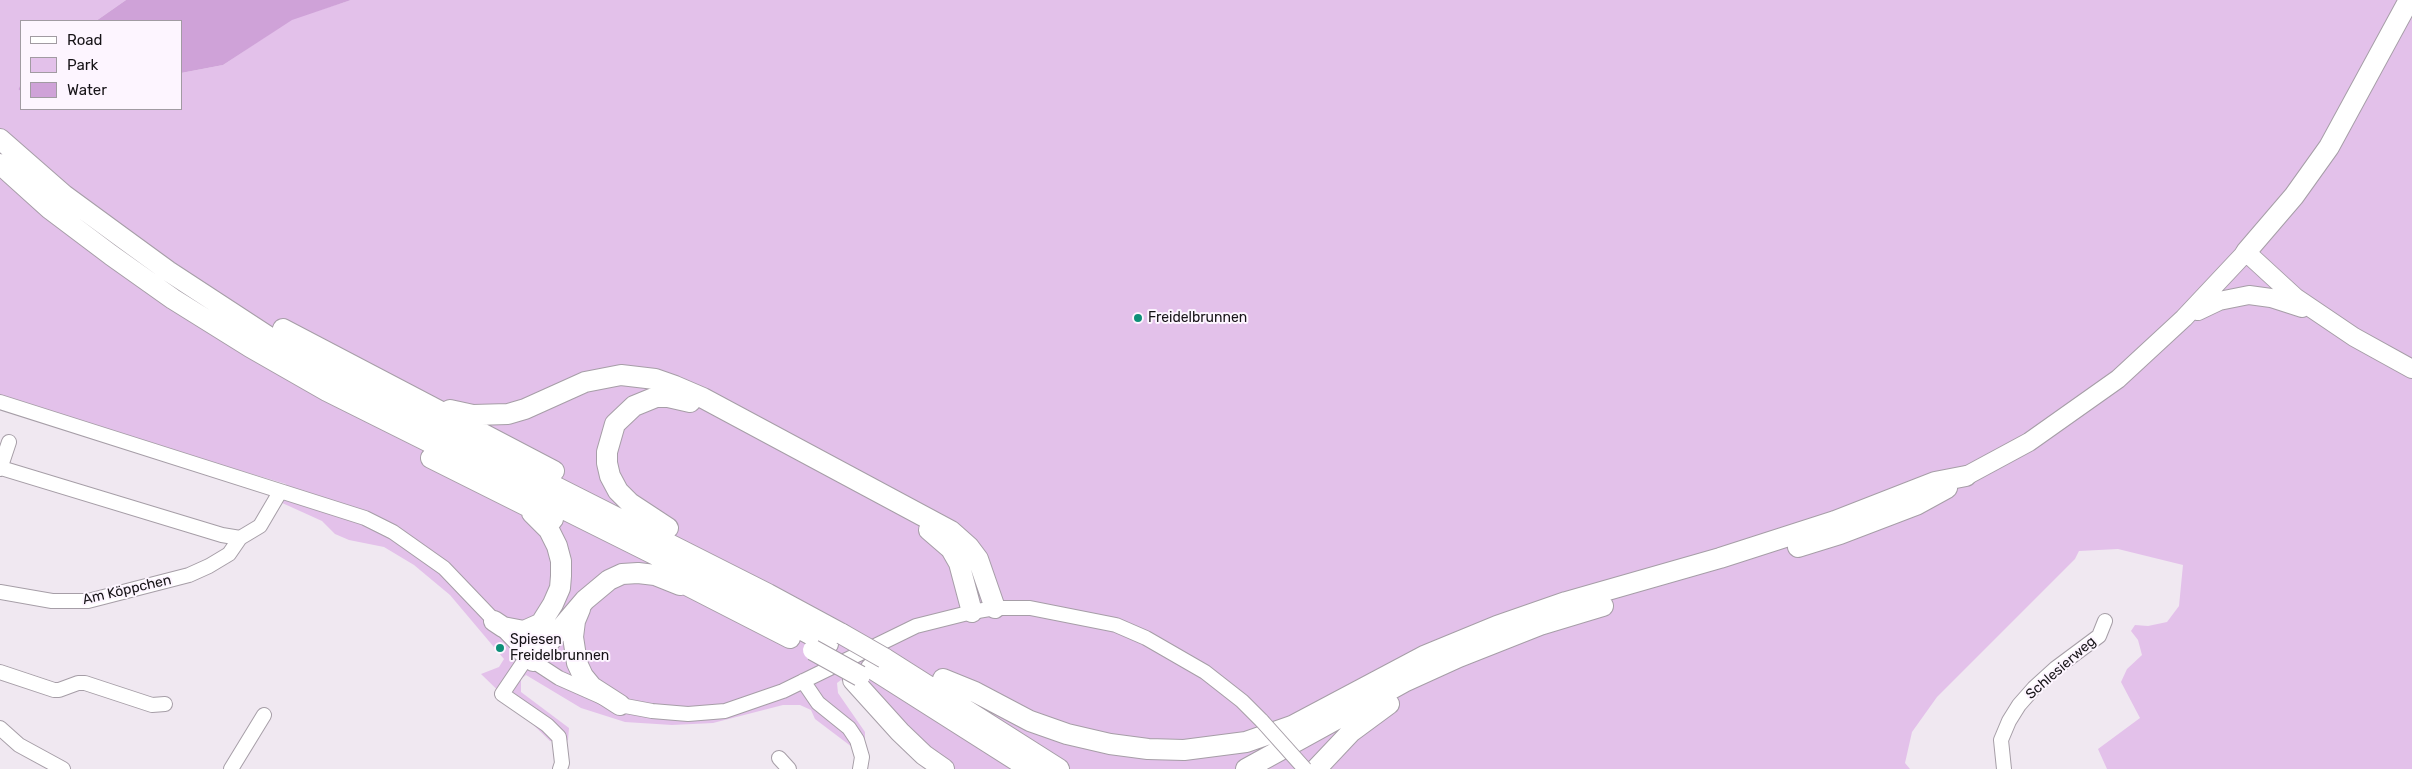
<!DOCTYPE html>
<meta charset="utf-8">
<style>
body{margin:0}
#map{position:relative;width:2412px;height:769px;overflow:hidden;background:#f0e8f1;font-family:Rubik,sans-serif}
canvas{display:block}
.legend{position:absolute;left:20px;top:20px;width:162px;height:90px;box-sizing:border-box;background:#fdf5ff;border:1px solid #a19ba2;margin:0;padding:6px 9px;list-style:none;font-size:15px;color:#161317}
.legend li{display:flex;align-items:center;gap:10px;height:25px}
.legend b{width:25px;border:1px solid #a19ba2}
</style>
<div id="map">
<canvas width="2412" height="769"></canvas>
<ul class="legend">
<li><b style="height:6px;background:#fff"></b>Road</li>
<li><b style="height:14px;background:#e3c1ea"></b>Park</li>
<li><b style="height:14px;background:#cfa2d8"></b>Water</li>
</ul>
</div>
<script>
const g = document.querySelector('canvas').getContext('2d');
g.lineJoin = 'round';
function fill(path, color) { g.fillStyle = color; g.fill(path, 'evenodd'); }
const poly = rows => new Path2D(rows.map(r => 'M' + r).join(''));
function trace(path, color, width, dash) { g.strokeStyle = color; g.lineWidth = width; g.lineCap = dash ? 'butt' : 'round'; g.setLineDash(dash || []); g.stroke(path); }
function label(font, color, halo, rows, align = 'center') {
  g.font = font + ' Rubik,sans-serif'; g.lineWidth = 4; g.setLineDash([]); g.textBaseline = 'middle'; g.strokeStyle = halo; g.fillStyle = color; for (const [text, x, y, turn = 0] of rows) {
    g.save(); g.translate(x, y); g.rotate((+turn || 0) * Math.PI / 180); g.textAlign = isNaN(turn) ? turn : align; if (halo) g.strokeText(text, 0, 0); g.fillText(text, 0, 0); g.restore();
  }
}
const green = poly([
 [0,0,126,0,96,21,21,21,21,109,181,109,181,73,223,65,292,19,351,0,2412,0,2412,769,2107,769,2098,749,2140,718,2121,682,2127,669,2142,655,2138,640,2131,631,2135,625,2148,626,2167,622,2179,606,2183,565,2118,549,2079,551,2075,559,1937,697,1912,732,1905,763,1910,769,930,769,849,684,841,680,837,683,838,693,865,732,865,749,852,747,815,719,811,710,800,705,783,705,713,723,672,725,625,722,581,708,526,675,521,679,521,692,569,728,568,740,563,743,550,741,481,674,499,667,504,659,450,595,414,565,384,547,349,540,335,534,322,521,280,502,286,484,218,464,0,396]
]);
const water = poly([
 [126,0,351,0,292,20,223,65,181,73,181,21,96,21]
]);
const stream = poly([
 [20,89,21,87]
]);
const minor = poly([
 [0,402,365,518,393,532,444,568,533,661,559,678,620,705,652,711,688,714,725,711,783,691,916,626,972,612,995,608,1030,608,1116,625,1146,638,1205,672,1242,701,1262,721],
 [1,468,222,535,240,538,260,526,280,492],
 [0,469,9,442],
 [0,592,52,601,88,601,189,575,209,566,229,554,240,538],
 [527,657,502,694,547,725,559,737,562,763,560,769],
 [0,672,54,690,59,690,78,683,85,683,152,705,165,704],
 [803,681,818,703,849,728,857,740,862,757,860,769],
 [0,728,19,745,63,769],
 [779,758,789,769],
 [231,769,264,715],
 [2004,769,2001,740,2009,721,2019,705,2034,688,2056,668,2099,636,2105,621]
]);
const major = poly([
 [2286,291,2354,337,2412,369],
 [2198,311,2219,301,2249,295,2271,298,2302,308],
 [1966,476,2029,442,2118,379,2184,318,2246,252,2295,297]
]);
const highway = poly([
 [0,139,64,195,120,236,168,271,272,339,364,390,768,594,842,634],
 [0,164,50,209,111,255,173,299,250,347,327,391,760,607,828,644],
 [2246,252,2294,196,2329,147,2409,0],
 [283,329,554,471],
 [450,410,473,415,508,414,525,409,585,382,621,375,655,379,675,386,703,398,951,531,969,547,978,559,995,608],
 [431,458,553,519],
 [668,528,630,503,618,491,610,476,607,463,607,452,615,424,634,406,656,397,668,397,690,402],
 [929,530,951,549,959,563,972,612],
 [1798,547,1840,534,1916,505,1947,488],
 [669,576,790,638],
 [580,609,575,621,573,637,577,663,583,676,592,687,620,705],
 [494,621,503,627,524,631,542,623],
 [523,652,553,604,560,588,561,576,561,561,557,546,549,530,532,513],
 [884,658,1059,769],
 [533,661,585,600,609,580,622,574,638,573,655,575,680,585],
 [871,668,1030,769],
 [943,679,975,692,1030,721,1067,734,1110,744,1148,749,1184,750,1246,742,1292,726,1424,656,1497,626,1566,602,1720,558,1835,521,1935,482,1966,476],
 [853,680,900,732,924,755,944,769],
 [1246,769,1404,682,1459,657,1540,625,1603,606],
 [1316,769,1351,732,1389,704]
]);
const minorBridge = poly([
 [1262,721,1305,769]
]);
const highwayBridge = poly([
 [842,634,884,658],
 [813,650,860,676]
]);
const markers = [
 [1138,318,5,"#0d9078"],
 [500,648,5,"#0d9078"]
];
const poiNames = [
 ["Freidelbrunnen",1148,318],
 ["Spiesen",510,640],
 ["Freidelbrunnen",510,656]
];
const streetNames = [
 ["Am Köppchen",127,590,-13],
 ["Schlesierweg",2061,668,-41]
];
fill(green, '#e3c1ea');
fill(water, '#cfa2d8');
trace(stream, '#cfa2d8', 2.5);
trace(minor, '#a69ea7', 16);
trace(major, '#a69ea7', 20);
trace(highway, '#a69ea7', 22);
trace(minor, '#fff', 14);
trace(major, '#fff', 18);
trace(highway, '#fff', 20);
trace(minorBridge, '#a69ea7', 16, []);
trace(highwayBridge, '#a69ea7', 22, []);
trace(minorBridge, '#fff', 14);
trace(highwayBridge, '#fff', 20);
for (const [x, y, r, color] of markers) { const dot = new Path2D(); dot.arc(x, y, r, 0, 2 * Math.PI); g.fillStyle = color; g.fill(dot); trace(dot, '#fdf5ff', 2); }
label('14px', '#161317', '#fdf5ff', poiNames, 'left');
label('14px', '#161317', '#fdf5ff', streetNames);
</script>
